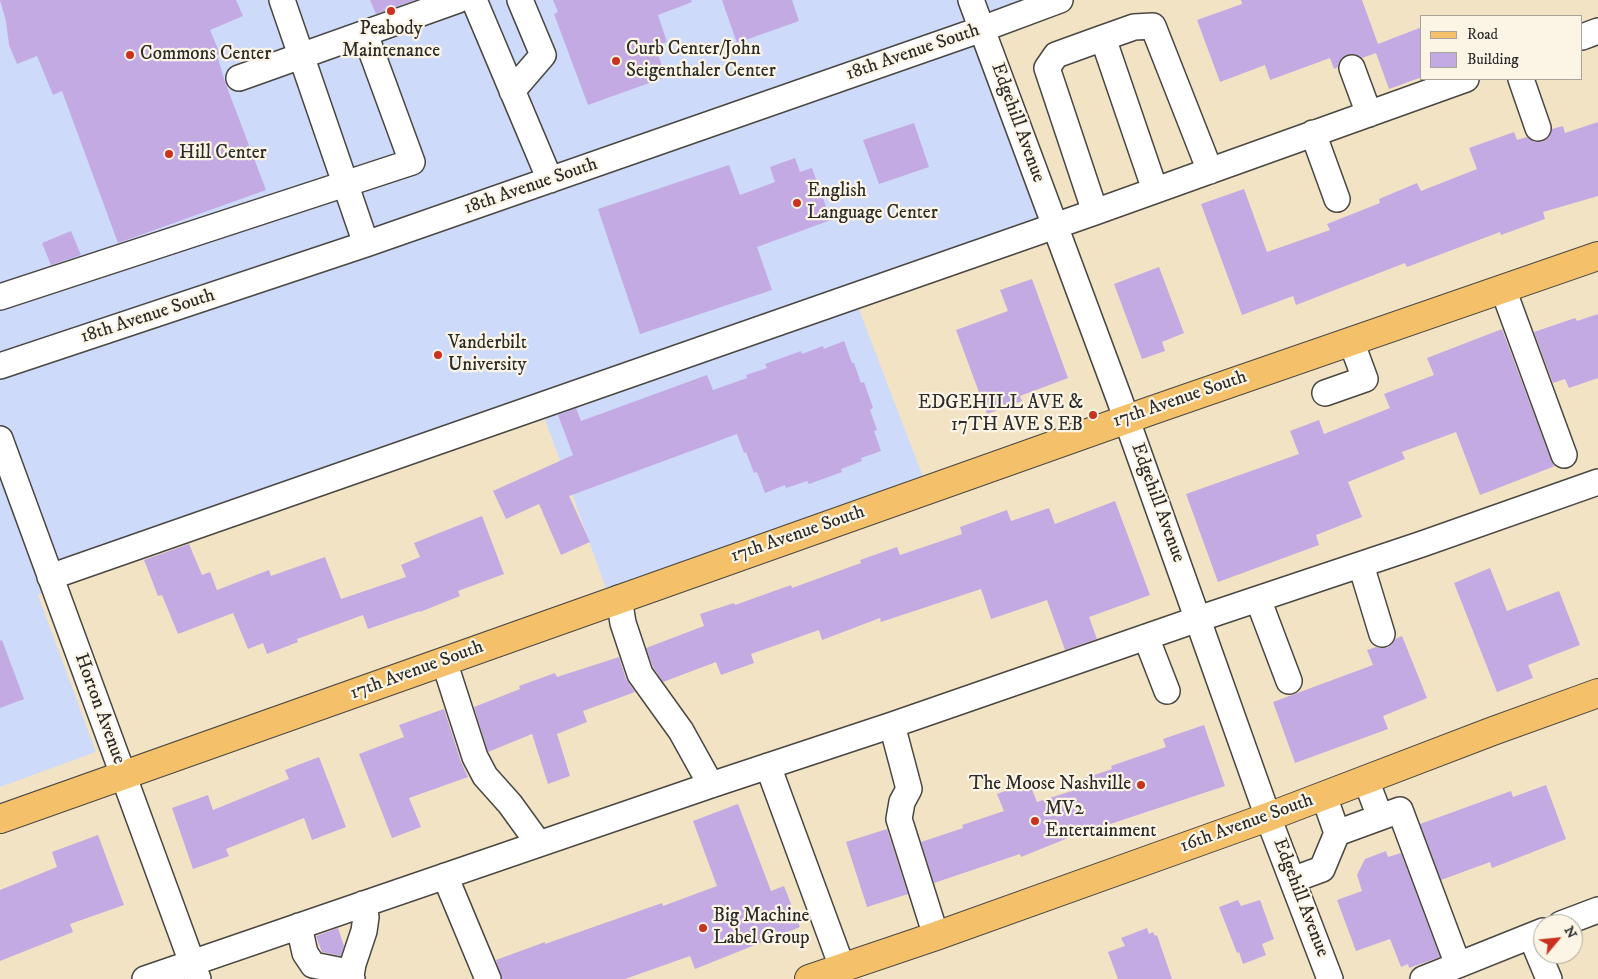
<!DOCTYPE html>
<style>
body{margin:0}
#map{position:relative;width:1598px;height:979px;overflow:hidden;background:#f2e3c5;font-family:"IM FELL DW Pica",serif}
canvas{display:block}
.legend{position:absolute;left:1420px;top:15px;width:162px;height:65px;box-sizing:border-box;background:#fcf5e5;border:1px solid #a8a49b;margin:0;padding:6px 9px;list-style:none;font-size:15px;color:#2b2b2b}
.legend li{display:flex;align-items:center;gap:10px;height:25px}
.legend b{width:25px;border:1px solid #a8a49b}
.north{position:absolute;left:1533px;top:914px;width:50px;height:50px;box-sizing:border-box;background:#fcf5e5;border:1px solid #a8a49b;border-radius:50%;rotate:62deg;font-size:14px;font-weight:700;line-height:20px;text-align:center;color:#2b2b2b}
.north::after{content:'';display:block;margin:auto;width:18px;height:22px;background:#c8321e;clip-path:polygon(50% 0,100% 100%,50% 72%,0 100%)}
</style>
<div id="map">
<canvas width="1598" height="979"></canvas>
<ul class="legend">
<li><b style="height:6px;background:#f4c16a"></b>Road</li>
<li><b style="height:14px;background:#c4aae3"></b>Building</li>
</ul>
<div class="north">N</div>
</div>
<script>
const g = document.querySelector('canvas').getContext('2d');
g.lineJoin = 'round';
function fill(path, color) { g.fillStyle = color; g.fill(path, 'evenodd'); }
const poly = rows => new Path2D(rows.map(r => 'M' + r).join(''));
function trace(path, color, width, dash) { g.strokeStyle = color; g.lineWidth = width; g.lineCap = dash ? 'butt' : 'round'; g.setLineDash(dash || []); g.stroke(path); }
function label(font, color, halo, rows, align = 'center') {
  g.font = font + ' "IM FELL DW Pica",serif'; g.lineWidth = 4.5; g.setLineDash([]); g.textBaseline = 'middle'; g.strokeStyle = halo; g.fillStyle = color; for (const [text, x, y, turn = 0] of rows) {
    g.save(); g.translate(x, y); g.rotate((+turn || 0) * Math.PI / 180); g.textAlign = isNaN(turn) ? turn : align; if (halo) g.strokeText(text, 0, 0); g.fillText(text, 0, 0); g.restore();
  }
}
const built = poly([
 [0,0,1060,0,982,29,1062,228,855,299,928,490,611,602,542,411,38,595,96,752,0,787]
]);
const building = poly([
 [0,0,236,0,243,16,210,30,220,54,217,55,225,82,266,190,118,243,62,91,53,95,37,56,17,64,9,45,6,21],
 [370,0,415,0,376,14],
 [553,0,691,0,692,2,658,15,667,42,655,46,666,77,588,105,554,14,558,12],
 [722,0,792,0,799,21,737,43],
 [1241,0,1362,0,1378,44,1422,27,1422,77,1389,89,1376,53,1362,58,1355,54,1347,55,1341,59,1338,67,1334,69,1330,58,1270,80,1265,65,1220,82,1197,20,1242,4],
 [1598,122,1598,196,1543,212,1545,219,1501,235,1500,232,1407,267,1405,263,1296,305,1293,296,1242,315,1201,204,1244,189,1267,252,1330,230,1327,224,1380,203,1379,199,1417,183,1421,191,1477,169,1469,148,1514,132,1517,140,1527,137,1535,142,1542,142,1549,137,1552,129,1563,126,1565,133],
 [914,123,929,167,879,184,863,140],
 [795,158,800,172,812,168,831,220,757,247,772,290,640,334,598,209,729,165,740,195,775,182,770,167],
 [71,231,81,255,51,265,42,243],
 [1159,267,1184,333,1162,342,1165,351,1142,359,1114,284],
 [1032,279,1068,378,1020,396,1022,401,987,414,956,330,1008,311,1000,290],
 [1598,314,1598,378,1569,388,1565,379,1553,383,1534,332,1575,318,1577,321],
 [1502,329,1551,460,1555,466,1480,495,1456,432,1402,452,1405,459,1348,482,1362,517,1316,535,1319,545,1218,582,1186,494,1299,454,1290,431,1319,420,1324,434,1390,408,1384,394,1434,375,1427,358],
 [844,341,852,363,854,363,861,383,864,382,873,408,870,410,877,430,874,431,881,451,861,458,862,461,841,469,842,472,809,484,807,481,786,488,785,485,765,493,757,472,754,473,746,452,744,453,737,434,569,496,590,542,561,555,539,504,506,519,493,491,573,455,558,415,576,408,581,421,707,375,713,390,747,378,746,375,767,368,765,364,801,351,802,354,823,346,824,349],
 [1115,501,1150,595,1089,617,1097,639,1065,650,1047,600,991,619,981,589,881,622,880,618,822,640,819,630,751,654,754,663,721,675,716,662,663,682,653,667,646,648,704,626,700,614,734,603,735,605,791,585,792,588,861,563,860,560,897,547,900,555,962,534,960,527,1007,510,1011,521,1049,508,1055,524],
 [482,516,504,574,458,591,460,596,420,612,420,611,368,629,363,615,297,639,298,642,267,654,263,643,248,649,233,613,178,634,162,595,158,596,144,560,189,544,202,575,210,572,217,590,269,570,271,576,325,557,341,599,406,577,401,565,420,557,414,543],
 [1490,568,1507,611,1559,591,1580,645,1528,665,1533,678,1497,692,1454,583],
 [1402,636,1427,698,1383,716,1388,729,1295,763,1273,702,1373,665,1367,650,1376,647,1379,648,1387,648,1392,644,1395,639],
 [2,640,24,699,0,708,0,641],
 [619,657,626,679,635,692,583,711,587,722,557,734,570,776,548,784,532,734,488,752,474,707,520,689,519,686,555,673,557,677],
 [444,709,461,762,468,777,409,798,421,827,392,838,359,754,404,737,399,725],
 [1204,725,1225,786,1068,838,1021,857,1020,854,934,883,921,842,963,828,962,825,1004,811,997,794,1029,782,1037,802,1081,788,1079,780,1112,769,1111,766,1166,747,1163,739],
 [319,757,346,827,312,840,304,818,226,849,229,856,193,869,172,808,208,795,213,810,289,779,285,770],
 [1546,785,1566,839,1492,868,1490,862,1441,880,1420,824,1511,791,1513,797],
 [738,804,771,891,784,886,800,927,695,969,690,956,625,979,502,979,496,960,545,942,545,944,662,903,663,906,717,886,693,821],
 [887,829,908,894,867,907,846,842],
 [98,835,124,905,70,924,73,932,0,961,0,890,57,867,52,852],
 [1386,851,1388,857,1401,853,1440,957,1409,968,1408,964,1401,967,1390,939,1356,951,1337,900,1362,891,1357,875,1365,859],
 [1238,900,1241,906,1260,900,1274,939,1262,944,1266,955,1243,964,1239,952,1237,953,1219,907],
 [338,928,344,946,341,956,322,952,316,936],
 [1147,928,1149,934,1153,932,1155,936,1157,935,1172,979,1118,979,1108,952,1125,946,1121,938]
]);
const minor = poly([
 [282,0,366,244],
 [474,0,550,180],
 [971,0,1119,398,1268,817,1330,979],
 [1582,37,1598,31],
 [1352,68,1369,114],
 [239,78,458,0],
 [1521,79,1538,128],
 [512,91,543,55,520,0],
 [1313,133,1337,199],
 [1155,190,1103,38,1134,27,1153,26,1210,171],
 [1095,212,1047,68,1056,55,1103,38],
 [1503,289,1564,455],
 [0,297,412,162,365,34],
 [0,366,366,244,982,29,1060,0],
 [1325,393,1365,379,1351,341],
 [0,439,198,979],
 [1361,565,1382,634],
 [50,577,1095,212,1466,79],
 [619,598,623,623,640,674,681,731,711,785],
 [1258,599,1289,681],
 [1146,637,1167,691],
 [444,661,475,757,485,776,510,804,539,844],
 [892,725,909,789,902,802,899,819,936,936],
 [768,766,842,967],
 [1366,780,1380,817],
 [1324,796,1337,833],
 [445,876,488,979],
 [1292,880,1322,869,1337,833,1400,810,1458,965],
 [1561,924,1598,910],
 [299,926,305,953,313,965,343,971,351,976,352,979],
 [1531,936,1549,979],
 [351,976,353,964,364,931,366,917,363,904],
 [145,979,711,785,892,725,1198,619,1422,544,1598,482],
 [1423,979,1543,931]
]);
const major = poly([
 [0,819,1150,411,1598,256],
 [809,979,936,936,1268,817,1493,731,1598,693]
]);
const markers = [
 [391,11,5,"#c8321e"],
 [130,55,5,"#c8321e"],
 [616,61,5,"#c8321e"],
 [169,154,5,"#c8321e"],
 [797,203,5,"#c8321e"],
 [438,355,5,"#c8321e"],
 [1093,415,5,"#c8321e"],
 [1141,785,5,"#c8321e"],
 [1035,821,5,"#c8321e"],
 [703,928,5,"#c8321e"]
];
const poiNames = [
 ["Peabody",391,30,"center"],
 ["Maintenance",391,52,"center"],
 ["Curb Center/John",626,50],
 ["Seigenthaler Center",626,72],
 ["Commons Center",140,55],
 ["Hill Center",179,154],
 ["English",807,192],
 ["Language Center",807,214],
 ["Vanderbilt",448,344],
 ["University",448,366],
 ["EDGEHILL AVE &",1083,404,"right"],
 ["17TH AVE S EB",1083,426,"right"],
 ["The Moose Nashville",1131,785,"right"],
 ["MV2",1045,810],
 ["Entertainment",1045,832],
 ["Big Machine",713,917],
 ["Label Group",713,939]
];
const streetNames = [
 ["18th Avenue South",913,53,-19],
 ["Edgehill Avenue",1017,123,70],
 ["18th Avenue South",531,187,-19],
 ["18th Avenue South",148,317,-18],
 ["17th Avenue South",1180,400,-19],
 ["Edgehill Avenue",1157,503,70],
 ["17th Avenue South",798,535,-19],
 ["17th Avenue South",417,671,-20],
 ["Horton Avenue",99,709,70],
 ["16th Avenue South",1247,824,-20],
 ["Edgehill Avenue",1300,898,69]
];
fill(built, '#cedafa');
fill(building, '#c4aae3');
trace(minor, '#494742', 28);
trace(major, '#494742', 30);
trace(minor, '#fff', 25);
trace(major, '#f4c16a', 28);
for (const [x, y, r, color] of markers) { const dot = new Path2D(); dot.arc(x, y, r, 0, 2 * Math.PI); g.fillStyle = color; g.fill(dot); trace(dot, '#fcf5e5', 2); }
label('19px', '#2b2b2b', '#fcf5e5', poiNames, 'left');
label('19px', '#2b2b2b', '#fcf5e5', streetNames);
</script>
